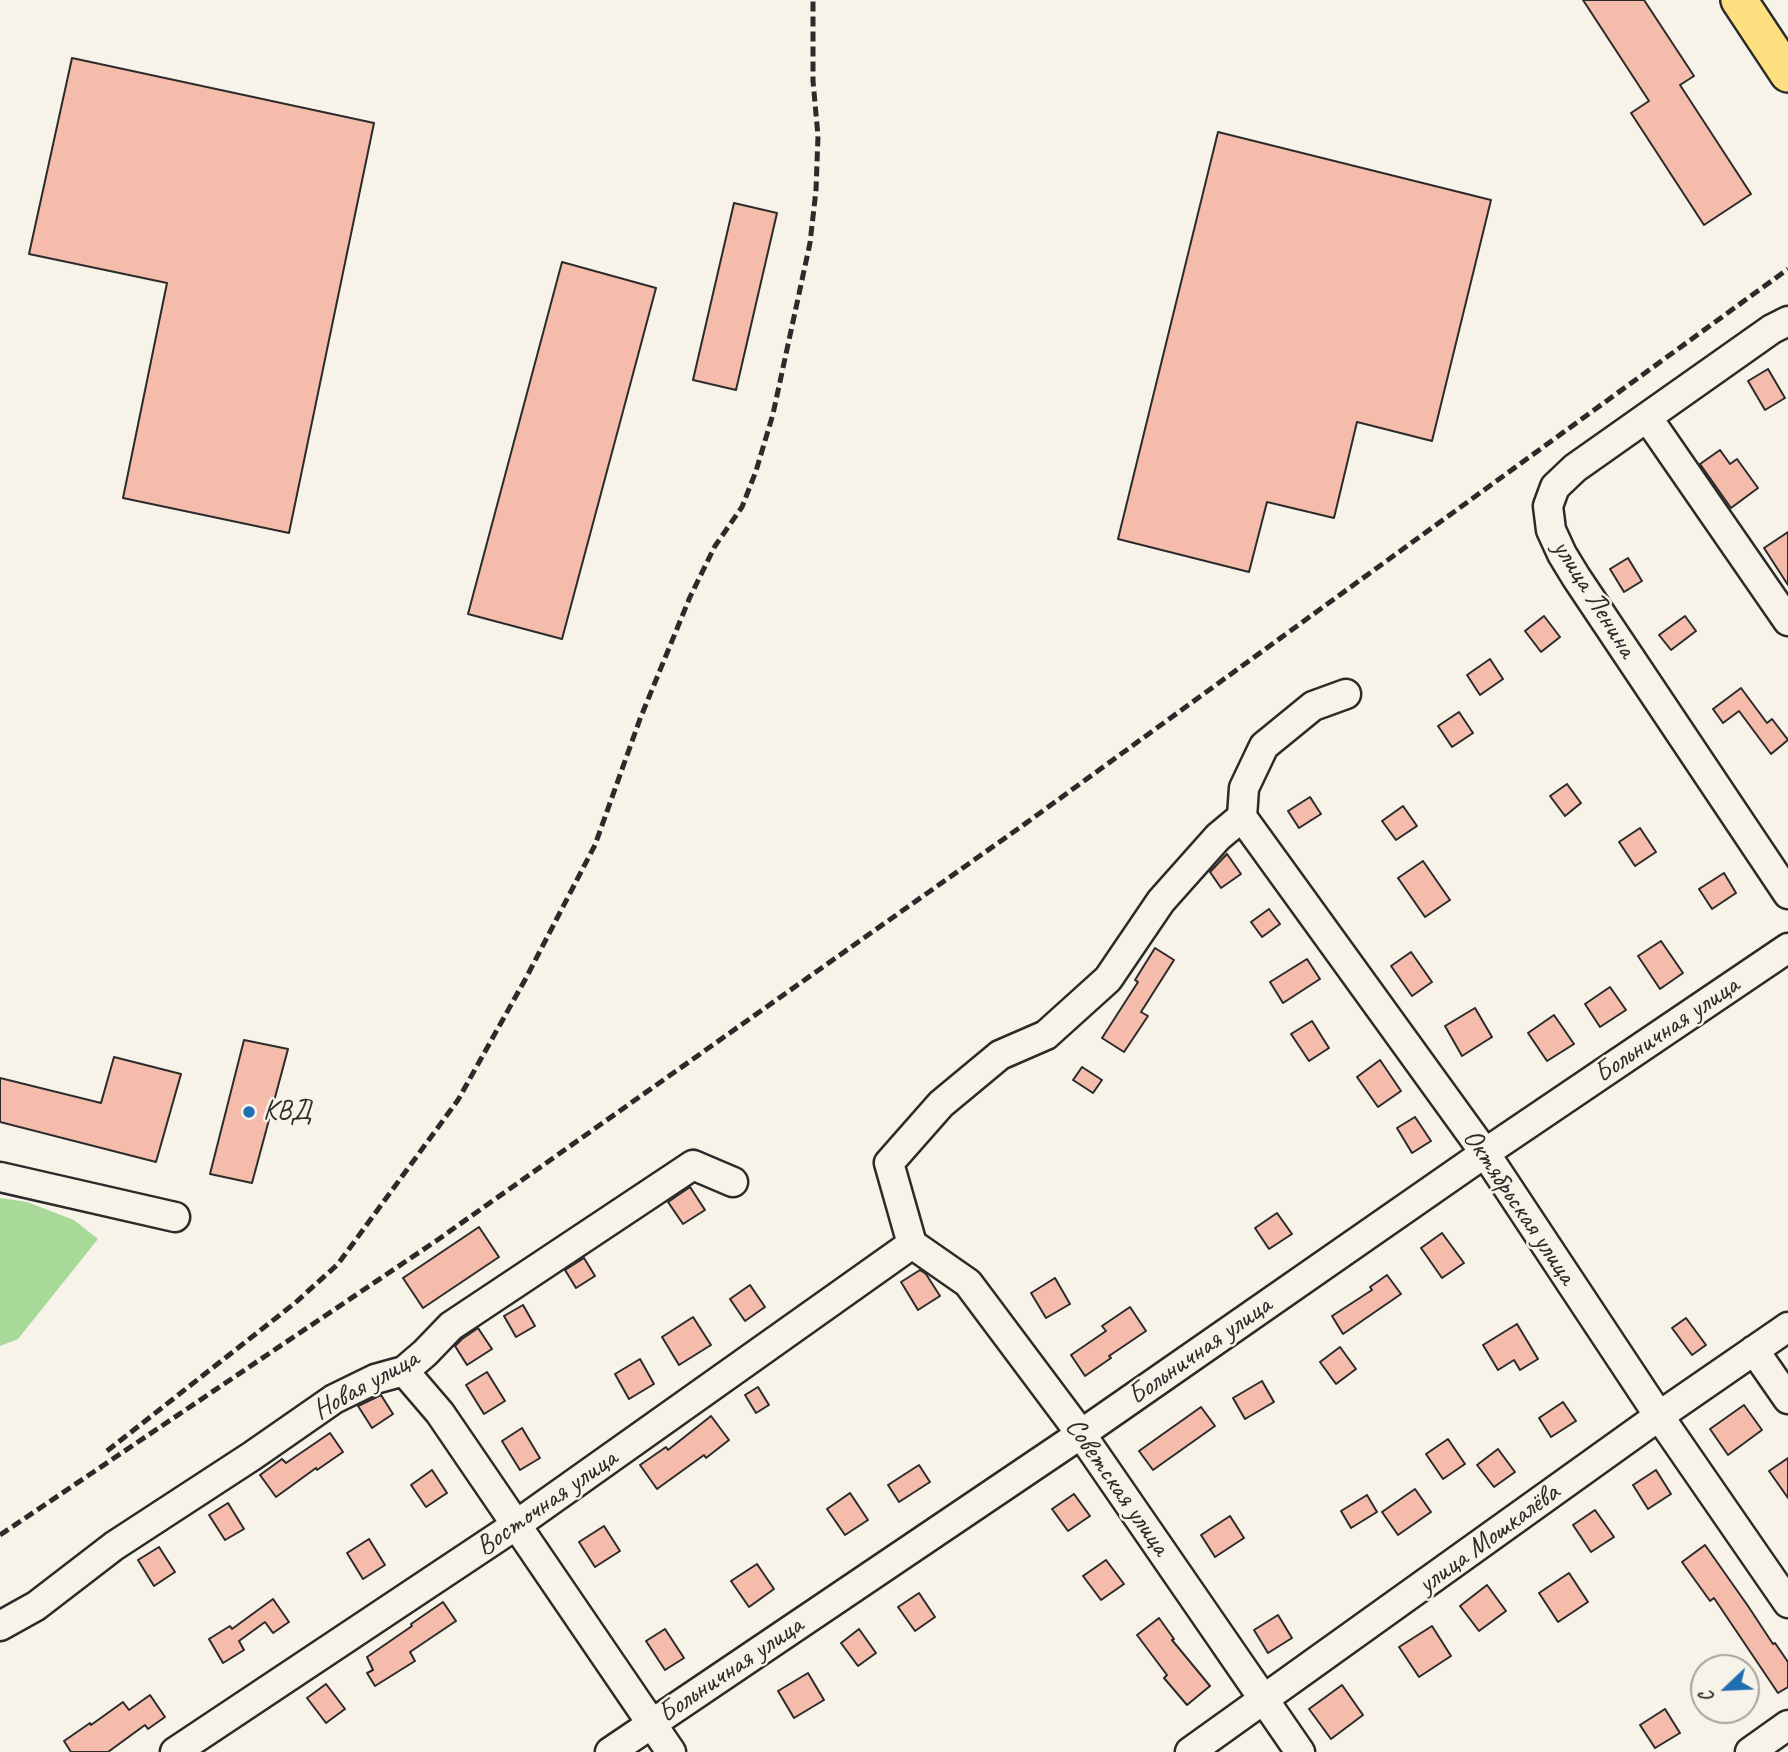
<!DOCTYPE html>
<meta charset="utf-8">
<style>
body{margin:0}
#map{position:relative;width:1788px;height:1752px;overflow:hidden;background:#f7f3e8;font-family:Caveat,sans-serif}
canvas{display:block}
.north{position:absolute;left:1690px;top:1654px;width:70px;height:70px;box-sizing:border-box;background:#f7f3e8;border:2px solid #a5a39c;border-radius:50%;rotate:247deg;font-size:19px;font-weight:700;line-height:28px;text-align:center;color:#2b2b2b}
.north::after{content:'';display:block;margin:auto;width:24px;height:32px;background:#1f6fb2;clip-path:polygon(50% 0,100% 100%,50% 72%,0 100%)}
</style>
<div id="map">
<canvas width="1788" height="1752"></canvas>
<div class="north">С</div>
</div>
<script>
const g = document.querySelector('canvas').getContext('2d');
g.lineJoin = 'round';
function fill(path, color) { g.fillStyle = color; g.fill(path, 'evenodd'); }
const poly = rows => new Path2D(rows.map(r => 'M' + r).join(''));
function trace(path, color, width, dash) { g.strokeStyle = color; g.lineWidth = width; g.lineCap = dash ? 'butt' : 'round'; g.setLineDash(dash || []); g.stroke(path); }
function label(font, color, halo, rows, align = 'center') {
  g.font = font + ' Caveat,sans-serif'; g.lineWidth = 5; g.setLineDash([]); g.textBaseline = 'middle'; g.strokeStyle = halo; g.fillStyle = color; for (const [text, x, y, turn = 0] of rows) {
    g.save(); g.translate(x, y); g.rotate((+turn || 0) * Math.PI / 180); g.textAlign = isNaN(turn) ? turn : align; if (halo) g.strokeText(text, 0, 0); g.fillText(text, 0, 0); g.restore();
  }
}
const green = poly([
 [0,1198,27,1202,74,1220,98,1239,18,1339,0,1346]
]);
const building = poly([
 [1583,0,1644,0,1694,76,1680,85,1751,194,1704,225,1631,113,1649,101,1583,0],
 [72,58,374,123,289,533,123,498,167,283,29,254,72,58],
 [1218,132,1491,200,1432,441,1357,422,1334,518,1267,502,1249,572,1118,539,1218,132],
 [734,203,777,213,736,390,693,380,734,203],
 [562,262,656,288,562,639,468,614,562,262],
 [1768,369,1785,398,1765,410,1748,381,1768,369],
 [1720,450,1730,464,1737,459,1758,488,1731,508,1700,464,1720,450],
 [1788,532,1788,585,1764,548,1788,532],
 [1628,558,1642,581,1624,592,1610,569,1628,558],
 [1544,616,1560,637,1541,652,1525,631,1544,616],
 [1685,616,1696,631,1671,650,1659,635,1685,616],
 [1490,659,1503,679,1480,695,1467,675,1490,659],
 [1741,688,1767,723,1772,719,1788,740,1771,754,1739,711,1723,723,1713,709,1741,688],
 [1459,712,1473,733,1452,747,1438,726,1459,712],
 [1567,784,1581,803,1565,816,1550,796,1567,784],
 [1310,797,1321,814,1299,828,1288,811,1310,797],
 [1403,806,1417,826,1396,840,1382,821,1403,806],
 [1640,828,1656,852,1635,866,1619,842,1640,828],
 [1227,854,1241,874,1221,888,1210,872,1227,854],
 [1423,861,1450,900,1425,917,1398,878,1423,861],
 [1724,873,1736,893,1712,909,1699,889,1724,873],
 [1269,909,1280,924,1262,937,1251,922,1269,909],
 [1661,941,1683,973,1660,989,1638,956,1661,941],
 [1155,948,1174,960,1141,1012,1148,1016,1124,1052,1102,1038,1138,982,1135,980,1155,948],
 [1411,952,1432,982,1412,996,1391,966,1411,952],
 [1307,959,1320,979,1283,1003,1270,982,1307,959],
 [1610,987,1626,1010,1600,1027,1585,1004,1610,987],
 [1475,1008,1492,1037,1462,1056,1445,1026,1475,1008],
 [1554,1015,1574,1044,1547,1061,1528,1033,1554,1015],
 [1312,1021,1329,1048,1309,1061,1291,1034,1312,1021],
 [244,1040,288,1049,252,1183,210,1174,244,1040],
 [114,1057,181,1074,156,1162,0,1122,0,1078,101,1103,114,1057],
 [1380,1060,1401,1091,1378,1107,1357,1077,1380,1060],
 [1082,1067,1102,1080,1093,1093,1073,1080,1082,1067],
 [1415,1117,1431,1141,1412,1153,1397,1128,1415,1117],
 [690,1187,705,1210,683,1224,668,1202,690,1187],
 [1277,1213,1292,1234,1269,1249,1255,1228,1277,1213],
 [479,1227,499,1257,423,1308,403,1278,479,1227],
 [1442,1233,1464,1263,1442,1278,1421,1248,1442,1233],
 [584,1258,595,1276,576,1288,565,1270,584,1258],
 [920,1270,926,1274,940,1296,918,1310,901,1282,920,1270],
 [1387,1275,1401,1294,1343,1334,1332,1316,1372,1290,1370,1287,1387,1275],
 [1055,1278,1070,1304,1046,1318,1031,1293,1055,1278],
 [750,1285,765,1307,745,1321,730,1299,750,1285],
 [523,1305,535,1326,516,1337,504,1316,523,1305],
 [1130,1307,1146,1331,1109,1356,1111,1358,1085,1376,1071,1355,1106,1331,1102,1326,1130,1307],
 [693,1317,711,1345,679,1365,662,1337,693,1317],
 [1686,1318,1706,1345,1692,1355,1672,1328,1686,1318],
 [1517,1324,1538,1359,1520,1370,1514,1360,1498,1370,1483,1345,1517,1324],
 [478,1328,492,1349,467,1365,455,1346,462,1339,478,1328],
 [1340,1347,1356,1369,1336,1384,1320,1362,1340,1347],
 [640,1359,654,1384,629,1399,615,1374,640,1359],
 [487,1372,505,1401,484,1414,466,1385,487,1372],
 [1262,1381,1274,1402,1245,1419,1233,1398,1262,1381],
 [758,1387,769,1405,756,1413,745,1395,758,1387],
 [381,1395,393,1414,372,1428,358,1406,381,1395],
 [1563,1402,1576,1421,1551,1437,1539,1418,1563,1402],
 [1744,1405,1762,1430,1728,1455,1710,1429,1744,1405],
 [1201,1407,1215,1426,1153,1470,1139,1451,1201,1407],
 [711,1416,729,1440,706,1458,704,1455,657,1489,640,1465,666,1447,668,1450,711,1416],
 [522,1428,540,1458,520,1470,502,1441,522,1428],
 [330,1433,343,1452,317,1470,316,1468,276,1497,260,1475,282,1459,286,1463,330,1433],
 [1448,1439,1465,1464,1443,1479,1426,1454,1448,1439],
 [1498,1449,1515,1472,1494,1487,1477,1465,1498,1449],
 [1788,1458,1788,1498,1769,1471,1788,1458],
 [919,1465,930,1482,899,1502,888,1485,919,1465],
 [432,1470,447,1493,426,1507,411,1485,432,1470],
 [1656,1470,1671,1494,1648,1509,1633,1485,1656,1470],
 [1415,1489,1431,1512,1398,1535,1382,1512,1415,1489],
 [850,1493,868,1520,845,1535,827,1509,850,1493],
 [1074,1494,1090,1516,1068,1531,1052,1509,1074,1494],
 [1367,1495,1377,1512,1351,1528,1341,1511,1367,1495],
 [228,1503,244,1529,225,1540,209,1515,228,1503],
 [1595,1510,1614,1537,1591,1552,1573,1525,1595,1510],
 [1230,1516,1244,1538,1215,1557,1201,1535,1230,1516],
 [604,1526,620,1551,595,1567,579,1542,604,1526],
 [369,1539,385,1565,363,1579,347,1553,369,1539],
 [1705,1545,1748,1606,1773,1644,1775,1643,1788,1662,1788,1687,1778,1693,1714,1598,1710,1601,1682,1562,1705,1545],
 [159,1547,175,1572,154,1586,138,1560,159,1547],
 [1106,1560,1124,1584,1101,1600,1083,1576,1106,1560],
 [757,1564,774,1589,749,1607,731,1581,757,1564],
 [1569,1573,1588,1602,1558,1622,1539,1593,1569,1573],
 [1487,1585,1506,1611,1479,1631,1460,1606,1487,1585],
 [919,1593,935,1617,915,1631,898,1607,919,1593],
 [273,1599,289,1622,273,1633,265,1622,239,1641,244,1650,223,1663,209,1639,230,1626,232,1629,273,1599],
 [443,1602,456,1621,410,1652,415,1661,375,1686,367,1673,373,1670,367,1657,412,1626,411,1624,443,1602],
 [1278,1615,1292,1638,1268,1653,1254,1630,1278,1615],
 [1159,1618,1174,1639,1172,1640,1210,1686,1187,1705,1164,1678,1167,1675,1137,1635,1159,1618],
 [1432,1626,1451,1656,1419,1677,1399,1647,1432,1626],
 [665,1629,684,1658,665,1670,646,1641,665,1629],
 [859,1629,876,1653,858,1666,841,1643,859,1629],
 [808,1673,824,1700,794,1718,778,1691,808,1673],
 [326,1684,345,1709,326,1723,307,1698,326,1684],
 [1342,1685,1363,1715,1331,1739,1309,1709,1342,1685],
 [150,1695,165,1717,148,1729,145,1725,108,1752,71,1752,64,1741,90,1723,91,1725,123,1702,129,1710,150,1695],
 [1665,1709,1680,1733,1655,1748,1640,1725,1665,1709]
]);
const minor = poly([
 [1788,321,1772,329,1575,468,1555,487,1548,506,1551,530,1562,554,1576,577,1788,894],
 [1647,417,1788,621],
 [1242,817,1485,1153,1659,1416,1788,1603],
 [0,1177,175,1217],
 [912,1244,889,1163,941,1104,1000,1055,1046,1035,1108,979,1161,901,1218,837,1242,817,1244,788,1264,746,1313,706,1346,694],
 [912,1244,968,1283,1081,1434,1300,1752],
 [1754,1350,1788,1399],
 [404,1371,440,1413,671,1752],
 [0,1626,36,1606,114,1546,252,1456,334,1399,375,1379,404,1371,425,1353,451,1326,693,1165,733,1182],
 [175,1752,516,1525,912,1244],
 [610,1752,1081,1434,1485,1153,1788,948],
 [1190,1752,1659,1416,1788,1327],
 [1750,1752,1788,1725]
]);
const major = poly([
 [1739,0,1788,74]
]);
const rail = poly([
 [107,1451,295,1303,338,1264,458,1100,526,978,595,845,640,719,690,597,715,546,742,507,756,471,773,414,810,243,816,190,818,136,813,81,813,0],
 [0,1535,436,1241,1022,826,1788,269]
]);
const markers = [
 [249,1112,7,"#1f6fb2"]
];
const streetNames = [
 ["улица Ленина",1594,599,58],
 ["Больничная улица",1667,1030,-34],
 ["Октябрьская улица",1519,1207,56],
 ["Больничная улица",1200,1351,-35],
 ["Новая улица",366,1385,-29],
 ["Советская улица",1117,1487,55],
 ["Восточная улица",547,1503,-35],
 ["улица Мошкалёва",1489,1539,-36],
 ["Больничная улица",731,1670,-34]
];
const poiNames = [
 ["КВД",263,1112]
];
fill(green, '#a8d999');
fill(building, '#f5bcab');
trace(building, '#2b2b2b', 2);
trace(minor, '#2b2b2b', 33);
trace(major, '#2b2b2b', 40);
trace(minor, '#f7f3e8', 28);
trace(major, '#fce080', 35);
trace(rail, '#2b2b2b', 5, [10, 5]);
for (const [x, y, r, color] of markers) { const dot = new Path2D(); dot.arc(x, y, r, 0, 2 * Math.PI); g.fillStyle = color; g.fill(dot); trace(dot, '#f7f3e8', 2.5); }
label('28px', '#2b2b2b', '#f7f3e8', streetNames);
label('28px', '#2b2b2b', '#f7f3e8', poiNames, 'left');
</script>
